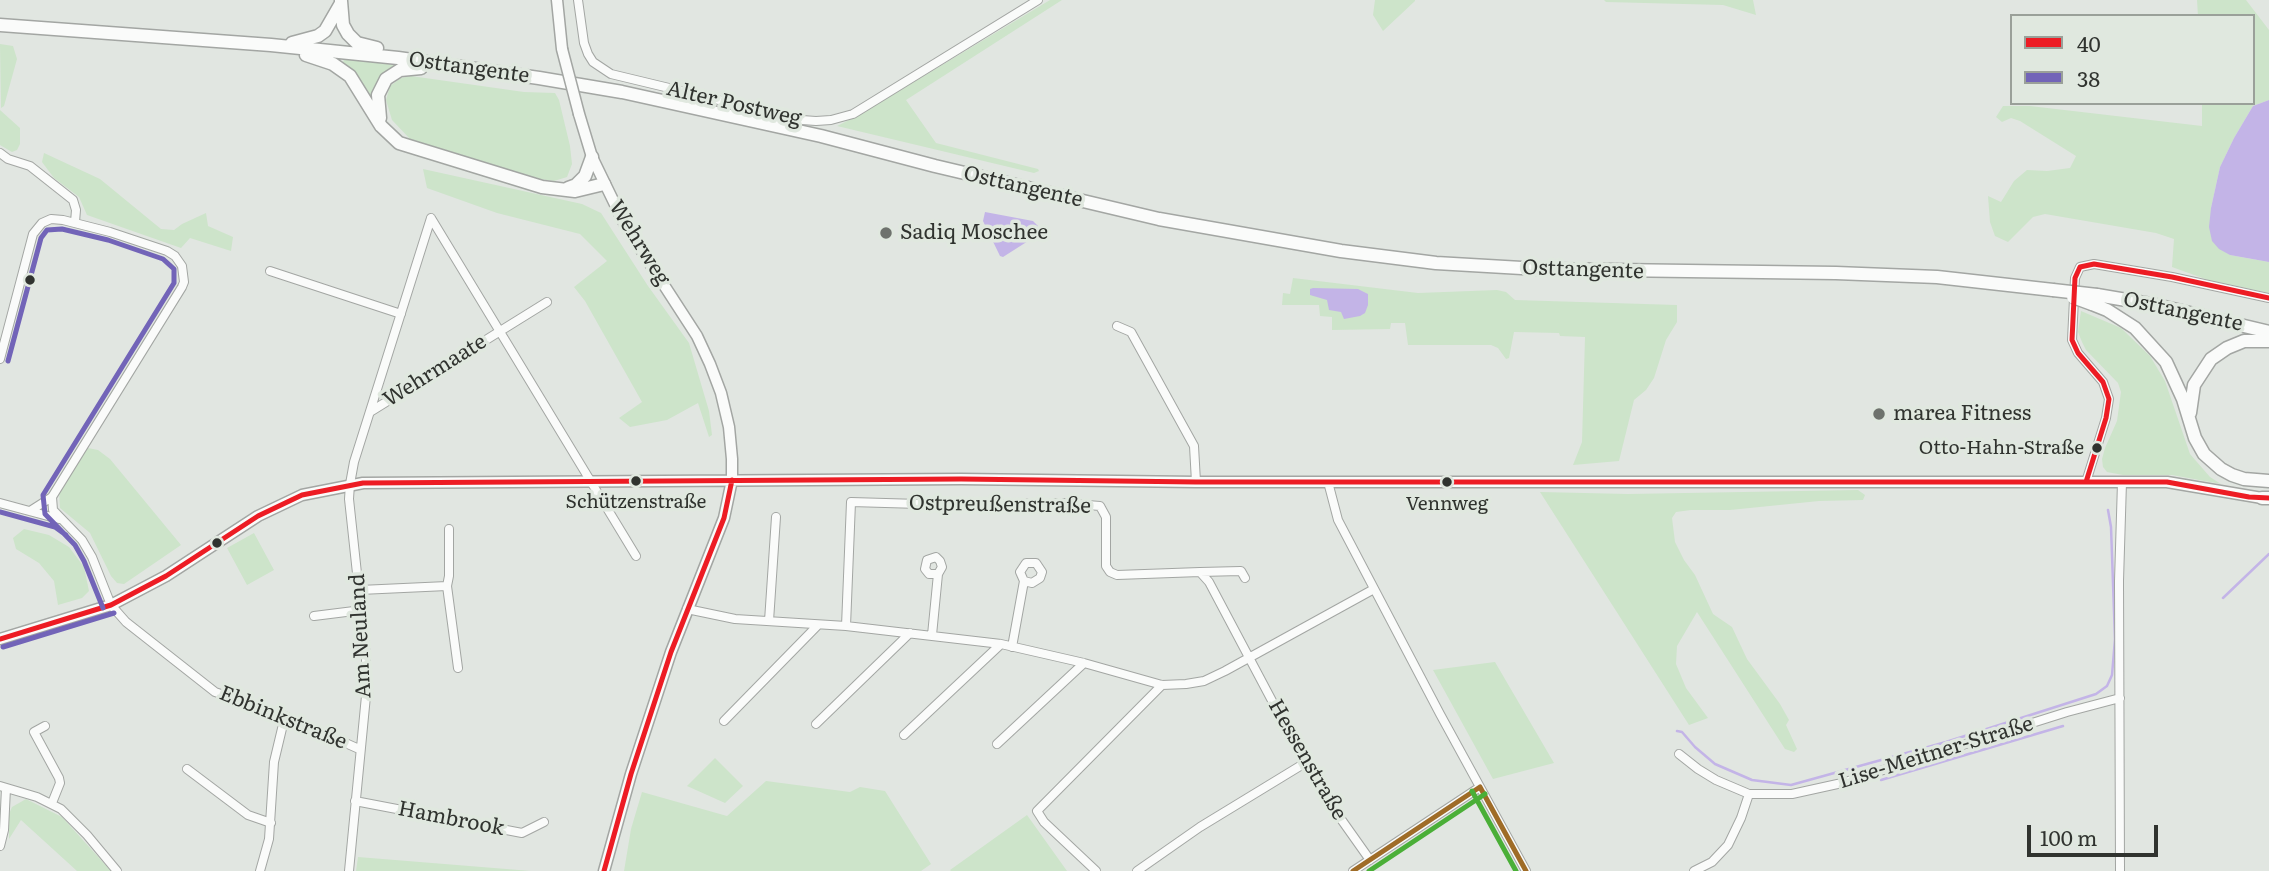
<!DOCTYPE html>
<meta charset="utf-8">
<style>
body{margin:0}
#map{position:relative;width:2269px;height:871px;overflow:hidden;background:#e1e6e1;font-family:Literata,serif}
canvas{display:block}
.legend{position:absolute;left:2010px;top:14px;width:245px;height:91px;box-sizing:border-box;background:#e0e8df;border:2px solid #9aa099;margin:0;padding:9px 12px;list-style:none;font-size:21px;color:#30332f}
.legend li{display:flex;align-items:center;gap:14px;height:35px}
.legend b{width:35px;border:2px solid #9aa099}
.scale{position:absolute;left:2027px;top:825px;width:131px;height:32px;box-sizing:border-box;border:4px solid #30332f;border-top:0;padding-left:9px;font-size:21px;line-height:24px;white-space:nowrap;color:#30332f;-webkit-text-stroke:5px #e0e8df;paint-order:stroke}
</style>
<div id="map">
<canvas width="2269" height="871"></canvas>
<ul class="legend">
<li><b style="height:9px;background:#ed1c24"></b>40</li>
<li><b style="height:9px;background:#7264b8"></b>38</li>
</ul>
<div class="scale">100 m</div>
</div>
<script>
const g = document.querySelector('canvas').getContext('2d');
g.lineJoin = 'round';
function fill(path, color) { g.fillStyle = color; g.fill(path, 'evenodd'); }
const poly = rows => new Path2D(rows.map(r => 'M' + r).join(''));
function trace(path, color, width, dash) { g.strokeStyle = color; g.lineWidth = width; g.lineCap = dash ? 'butt' : 'round'; g.setLineDash(dash || []); g.stroke(path); }
function label(font, color, halo, rows, align = 'center') {
  g.font = font + ' Literata,serif'; g.lineWidth = 7; g.setLineDash([]); g.textBaseline = 'middle'; g.strokeStyle = halo; g.fillStyle = color; for (const [text, x, y, turn = 0] of rows) {
    g.save(); g.translate(x, y); g.rotate((+turn || 0) * Math.PI / 180); g.textAlign = isNaN(turn) ? turn : align; if (halo) g.strokeText(text, 0, 0); g.fillText(text, 0, 0); g.restore();
  }
}
const green = poly([
 [1050,0,1062,0,906,100,936,143,1038,169,1039,171,1034,173,837,126,859,115],
 [1375,0,1415,0,1415,1,1383,31,1373,15],
 [1604,0,1753,0,1756,15,1723,5,1606,2],
 [2197,0,2246,0,2269,30,2269,100,2253,106,2234,138,2220,167,2211,208,2230,255,2269,262,2269,293,2208,280,2172,267,2174,239,2156,233,2045,214,2033,217,2008,242,1995,236,1990,222,1988,196,2001,202,2014,181,2027,170,2047,171,2070,168,2076,156,2020,121,2011,118,2002,122,1996,117,2003,106,2030,106,2202,126,2202,103,2253,103,2253,16,2198,16],
 [0,44,13,46,17,59,4,106,1,108],
 [345,58,394,65,372,104,362,83,342,63],
 [411,76,524,92,555,93,559,100,570,146,572,164,567,177,554,181,540,179,410,139,392,120,386,100,390,86,401,78],
 [0,110,20,128,20,144,17,150,12,152,0,145],
 [44,153,100,179,161,229,174,230,182,224,206,213,208,226,233,237,231,251,190,238,181,248,87,215,79,197,54,178,42,162],
 [423,169,582,204,601,213,648,286,689,343,709,411,712,435,709,437,698,403,667,420,630,427,619,418,642,402,585,301,574,287,607,261,580,234,497,213,427,188],
 [1293,278,1418,293,1497,290,1506,292,1515,300,1677,305,1677,322,1666,340,1654,378,1646,390,1634,400,1619,461,1573,465,1582,442,1585,337,1560,336,1559,333,1514,332,1509,358,1506,359,1498,348,1491,345,1408,345,1405,323,1391,323,1390,329,1332,330,1332,317,1320,316,1319,305,1282,305,1283,293,1290,294],
 [2081,311,2121,328,2150,356,2165,381,2190,454,2210,477,2221,484,2172,475,2123,475,2107,472,2103,467,2102,459,2105,448,2117,421,2121,392,2118,383,2086,350,2082,342,2078,332],
 [83,447,98,450,110,459,181,545,124,584,117,583,111,576,90,533,60,508,59,490],
 [1858,490,1865,495,1863,500,1819,501,1730,510,1691,510,1676,512,1672,518,1675,542,1684,560,1695,575,1713,614,1732,627,1747,659,1780,704,1789,720,1786,725,1797,749,1794,752,1785,749,1697,612,1677,646,1676,664,1686,688,1708,718,1689,725,1540,492,1628,494],
 [24,529,49,535,69,547,84,567,89,591,82,598,58,605,54,581,39,563,16,549,13,538],
 [254,533,274,570,247,585,227,548],
 [1495,662,1554,763,1493,779,1433,670],
 [715,758,743,786,725,803,687,786],
 [766,781,850,792,860,787,885,791,931,864,921,871,624,871,631,829,642,792,727,816],
 [26,799,62,817,111,871,77,871,21,820,9,839,9,814,12,807],
 [1027,815,1067,871,951,871,950,870],
 [358,857,531,871,356,871]
]);
const water = poly([
 [2269,100,2269,262,2230,255,2219,249,2212,241,2209,227,2211,208,2220,167,2234,138,2253,106],
 [985,212,1033,221,1038,226,1039,231,1036,236,1003,257,1000,256,983,221],
 [1313,288,1358,289,1368,294,1368,305,1365,313,1360,316,1344,319,1341,312,1329,310,1327,300,1310,295,1310,289]
]);
const stream = poly([
 [2223,598,2269,554],
 [1677,731,1682,732,1695,747,1715,764,1752,780,1791,785,1946,742,2096,694,2107,686,2112,675,2115,639,2111,527,2108,510],
 [1881,780,2063,726]
]);
const street = poly([
 [578,0,584,43,588,54,593,62,611,74,802,120,816,121,831,120,853,114,1038,0],
 [0,153,8,159,30,166,73,200,76,210,75,222],
 [431,218,636,556],
 [270,271,401,314],
 [1117,326,1131,332,1194,446,1196,482],
 [0,359,33,234,42,223,51,219,63,220,110,232,167,251,175,256,182,266,184,282,182,287,52,497,30,511],
 [370,412,547,302],
 [1328,482,1338,520,1440,714,1526,871],
 [2086,482,2106,418,2109,399,2103,382,2078,353,2072,340,2075,278,2080,267,2094,264,2172,277,2269,298],
 [52,497,53,510,82,540,92,557,111,605,126,622,215,692,285,716,359,749],
 [0,503,59,519],
 [1200,572,1241,571,1245,578],
 [447,586,449,576,449,529],
 [360,590,447,586,458,668],
 [687,609,735,619,846,626,1001,644,1084,663,1162,685,1186,684,1204,681,1225,671,1374,589],
 [314,616,362,610],
 [769,621,776,517],
 [846,626,851,502,954,505,1062,503,1100,506,1106,517,1106,566,1110,572,1117,575,1200,572,1209,582,1305,763,1336,812,1370,860],
 [932,635,938,574,942,567,940,561,936,557,927,560,925,569,929,574,938,574],
 [1012,647,1024,581,1020,572,1026,563,1036,563,1042,572,1040,578,1032,583,1024,581],
 [724,721,818,625],
 [816,724,910,633],
 [45,726,34,732,59,778,60,783,52,803],
 [904,735,1001,644],
 [997,744,1084,663],
 [1679,754,1698,769,1716,780,1749,794,1792,794,1842,783,2067,712,2120,698],
 [187,769,248,815,271,823],
 [0,786,37,797,61,809,87,835,117,871],
 [355,801,522,833,544,822],
 [0,846,4,830,6,788],
 [260,871,269,839,274,762,285,716],
 [349,871,366,696,366,657,349,499,350,484,354,462,431,218],
 [1096,871,1044,822,1037,811,1162,685],
 [1137,871,1200,827,1305,763],
 [1353,871,1480,787],
 [1694,871,1712,862,1728,845,1741,818,1749,794],
 [2120,871,2119,581,2122,482]
]);
const secondary = poly([
 [557,0,562,49],
 [579,114,592,157,625,225,697,336,710,364,721,393,729,427,732,459,732,480,724,518,671,652,631,774,604,871],
 [0,639,111,605,166,576,258,516,302,495,363,483,961,479,1196,482,2167,482,2262,498]
]);
const primary = poly([
 [341,1,343,25,348,34,357,43,377,48],
 [0,25,271,45,398,58,539,78,622,92,821,136,935,166,1159,219,1341,251,1436,263,1539,269,1836,273,1937,277,2053,290],
 [292,43,318,36,325,31,340,5],
 [306,55,333,64,350,76,381,126,399,143,542,187,575,191,604,184],
 [380,118,378,95,386,79,400,70,421,68],
 [568,188,576,185,585,176,592,157],
 [2097,295,2156,305,2269,332],
 [2092,304,2107,310,2135,328,2166,362,2183,399,2195,438,2204,454,2221,469,2232,475,2244,479,2269,481],
 [2190,413,2194,385,2211,359,2227,348,2244,341,2269,341],
 [2262,498,2269,498]
]);
const secondaryBridge = poly([
 [562,49,579,114]
]);
const primaryBridge = poly([
 [2053,290,2097,295],
 [2073,297,2092,304]
]);
const bus1 = poly([
 [2086,482,2106,418,2109,399,2103,382,2078,353,2072,340,2075,278,2080,267,2094,264,2172,277,2269,298],
 [0,639,111,605,166,576,258,516,302,495,363,483,961,479,1196,482,2167,482,2249,497,2269,498],
 [604,871,631,774,671,652,724,518,732,480]
]);
const bus2 = poly([
 [8,361,41,238,47,230,62,229,108,240,163,259,174,269,174,283,43,495,45,514,75,545,84,561,103,608],
 [0,512,55,527,66,535],
 [3,647,114,613]
]);
const bus3 = poly([
 [1480,787,1526,871],
 [1353,871,1480,787]
]);
const bus4 = poly([
 [1472,791,1516,871],
 [1369,871,1485,794]
]);
const markers = [
 [886,233,7,"#6e726d"],
 [30,280,6,"#30332f"],
 [1879,414,7,"#6e726d"],
 [2097,448,6,"#30332f"],
 [636,481,6,"#30332f"],
 [1447,482,6,"#30332f"],
 [217,543,6,"#30332f"]
];
const busNames = [
 ["Otto-Hahn-Straße",2084,448,"right"],
 ["Schützenstraße",636,502],
 ["Vennweg",1447,504]
];
const streetNames = [
 ["Osttangente",469,68,8],
 ["Alter Postweg",734,104,13],
 ["Osttangente",1023,187,13],
 ["Wehrweg",639,243,58],
 ["Osttangente",1583,270,2],
 ["Osttangente",2183,312,12],
 ["Wehrmaate",435,371,-32],
 ["Ostpreußenstraße",1000,505,1],
 ["Am Neuland",361,636,-93],
 ["Ebbinkstraße",283,718,22],
 ["Lise-Meitner-Straße",1936,753,-17],
 ["Hessenstraße",1307,760,60],
 ["Hambrook",451,819,11]
];
const poiNames = [
 ["Sadiq Moschee",900,233],
 ["marea Fitness",1893,414]
];
fill(green, '#cde4ca');
fill(water, '#c3b4e7');
trace(stream, '#c3b4e7', 2.5);
trace(street, '#a3a6a3', 10);
trace(secondary, '#a3a6a3', 13);
trace(primary, '#a3a6a3', 15);
trace(street, '#fafbfa', 8);
trace(secondary, '#fafbfa', 10);
trace(primary, '#fafbfa', 12);
trace(secondaryBridge, '#a3a6a3', 13, []);
trace(primaryBridge, '#a3a6a3', 15, []);
trace(secondaryBridge, '#fafbfa', 10);
trace(primaryBridge, '#fafbfa', 12);
trace(bus1, '#ed1c24', 5);
trace(bus2, '#7264b8', 5);
trace(bus3, '#9f6c27', 5);
trace(bus4, '#4aaf37', 5);
for (const [x, y, r, color] of markers) { const dot = new Path2D(); dot.arc(x, y, r, 0, 2 * Math.PI); g.fillStyle = color; g.fill(dot); trace(dot, '#e0e8df', 2.5); }
label('19px', '#30332f', '#e0e8df', busNames);
label('21px', '#30332f', '#e0e8df', streetNames);
label('21px', '#30332f', '#e0e8df', poiNames, 'left');
</script>
